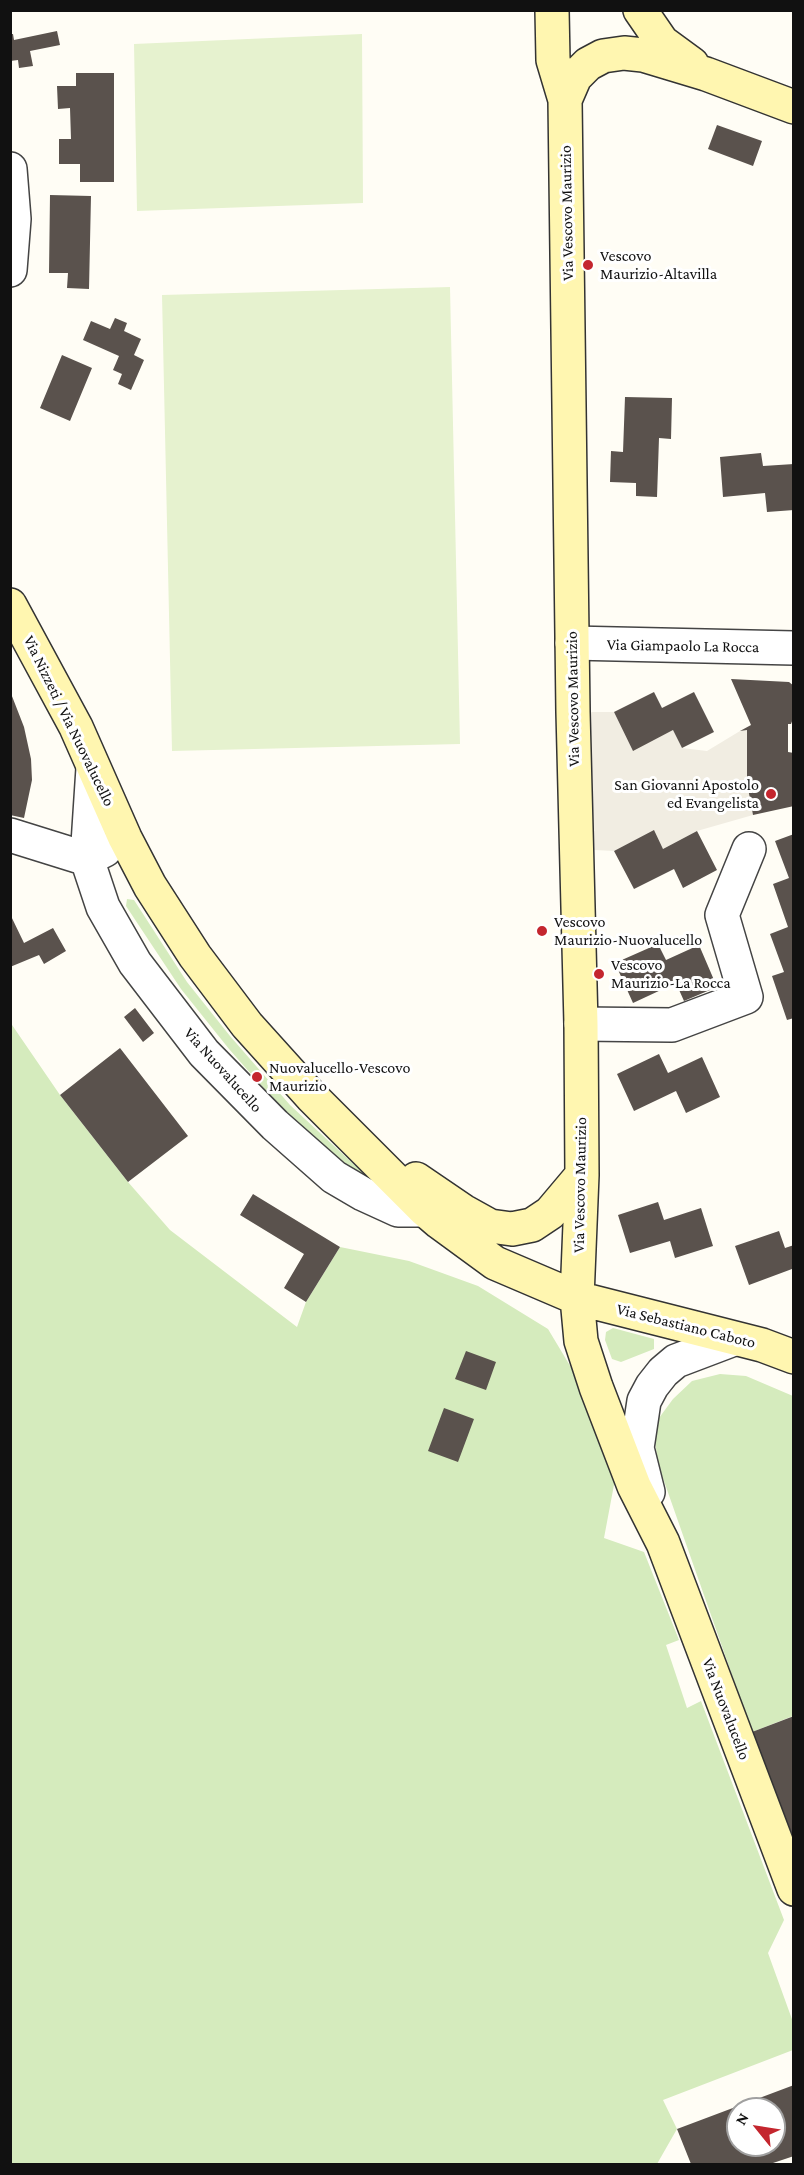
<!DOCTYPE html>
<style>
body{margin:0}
#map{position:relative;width:804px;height:2175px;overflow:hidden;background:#fffdf5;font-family:"Crimson Pro",serif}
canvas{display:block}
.frame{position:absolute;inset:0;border:12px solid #111;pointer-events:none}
.north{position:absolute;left:726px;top:2097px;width:60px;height:60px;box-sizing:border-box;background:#fff;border:2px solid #a0a0a0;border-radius:50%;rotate:300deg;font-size:16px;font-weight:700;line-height:24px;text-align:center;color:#111}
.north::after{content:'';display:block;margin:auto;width:21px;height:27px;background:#c4262e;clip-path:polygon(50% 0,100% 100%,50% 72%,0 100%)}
</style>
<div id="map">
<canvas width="804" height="2175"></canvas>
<div class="frame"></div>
<div class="north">N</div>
</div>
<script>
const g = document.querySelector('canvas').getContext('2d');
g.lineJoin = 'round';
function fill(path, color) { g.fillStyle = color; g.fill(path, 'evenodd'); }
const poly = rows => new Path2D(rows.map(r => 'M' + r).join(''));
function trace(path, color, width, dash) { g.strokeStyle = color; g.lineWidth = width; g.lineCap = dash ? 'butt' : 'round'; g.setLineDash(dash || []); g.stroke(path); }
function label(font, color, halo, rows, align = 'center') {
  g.font = font + ' "Crimson Pro",serif'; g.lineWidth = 6; g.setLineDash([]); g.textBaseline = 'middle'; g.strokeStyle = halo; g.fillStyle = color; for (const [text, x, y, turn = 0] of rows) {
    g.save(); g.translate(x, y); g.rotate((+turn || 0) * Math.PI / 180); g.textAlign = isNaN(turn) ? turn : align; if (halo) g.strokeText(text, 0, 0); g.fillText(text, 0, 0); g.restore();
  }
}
const green = poly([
 [127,899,134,900,187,982,230,1036,290,1105,362,1172,362,1178,316,1143,274,1100,229,1049,181,989,126,906],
 [10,1022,60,1095,128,1182,170,1230,297,1327,306,1302,340,1247,409,1261,478,1286,548,1329,572,1369,616,1474,604,1538,644,1552,679,1640,666,1645,687,1708,701,1701,784,1920,768,1953,793,2022,793,2050,663,2100,677,2129,657,2164,11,2164],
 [613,1328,654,1339,654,1349,621,1362,612,1359,605,1340,606,1332],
 [720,1374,746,1376,793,1396,793,1716,752,1732,658,1464,655,1441,659,1418,673,1399,692,1381]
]);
const pitch = poly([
 [362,34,363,203,137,211,134,44],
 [450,287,460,744,172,751,162,295]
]);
const plaza = poly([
 [573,712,614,712,633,750,673,730,682,748,707,751,740,731,747,730,747,783,753,815,697,831,663,849,654,831,614,851,575,849]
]);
const building = poly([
 [57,31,60,45,30,51,33,66,19,68,18,60,10,61,10,34,13,34,14,40],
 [76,73,114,73,114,182,80,182,80,164,59,164,59,139,71,139,70,108,58,109,57,86,76,86],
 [717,125,762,141,753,166,708,149],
 [50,195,91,196,89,289,67,288,68,273,49,273],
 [115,318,127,323,124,331,141,339,134,355,144,360,131,390,118,384,122,374,113,370,119,356,83,340,91,321,110,329],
 [62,355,92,368,70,421,40,408],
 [625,397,672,398,671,439,659,438,657,497,636,496,636,483,610,482,611,451,623,452],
 [761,453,763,466,794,464,794,510,767,512,765,493,723,497,720,457],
 [731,679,789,682,794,686,794,716,791,724,788,724,788,752,794,753,794,806,753,815,747,783,747,730,740,731,751,725],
 [10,691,24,727,31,759,32,780,24,818,10,815],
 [654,692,662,708,694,692,714,732,682,748,673,730,633,751,614,712],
 [654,830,663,849,697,831,717,870,683,888,674,869,634,889,614,851],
 [794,834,794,1018,787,1020,772,976,784,972,770,934,788,927,773,884,789,878,775,841],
 [10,914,24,943,53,928,66,951,44,964,39,955,10,967],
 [658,944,666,960,699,945,717,987,684,1001,676,983,633,1003,615,963],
 [135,1008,154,1033,143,1042,124,1017],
 [120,1048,188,1136,128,1182,60,1095],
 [659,1054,668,1073,702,1057,720,1097,686,1113,676,1091,634,1111,617,1074],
 [253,1194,340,1247,306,1302,284,1288,304,1254,240,1215],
 [658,1202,664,1220,701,1208,713,1246,675,1258,670,1241,630,1253,618,1215],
 [779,1231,785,1248,794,1245,794,1273,792,1269,749,1285,735,1246],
 [466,1351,496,1362,486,1390,455,1379],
 [444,1408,474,1419,458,1462,428,1451],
 [794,1716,794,1842,752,1732],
 [794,2085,794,2156,770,2164,691,2164,677,2129],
 [738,2109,774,2109,774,2145,738,2145]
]);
const minor = poly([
 [572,643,794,648],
 [93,768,87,859,103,907,135,963,204,1053,275,1125,334,1177,363,1194,398,1210,425,1210],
 [10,835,87,859,105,850],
 [581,1024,672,1025,746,997,722,915,749,849],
 [648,1492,637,1448,644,1401,652,1386,663,1372,676,1361,734,1339]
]);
const tertiary = poly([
 [10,169,14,219,10,270]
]);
const secondary = poly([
 [552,10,553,60,565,100,573,712,581,1024,582,1175,577,1298,581,1341,596,1387,634,1486,663,1543,794,1889],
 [640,10,662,42,692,64],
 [565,100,575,77,588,64,603,56,624,53,643,55,706,74,794,107],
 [10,605,76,727,125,838,150,886,195,956,247,1025,311,1096,425,1210,439,1222,495,1263,577,1298,762,1345,794,1357],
 [416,1179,463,1211,490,1226,512,1229,532,1225,550,1213,582,1175]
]);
const markers = [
 [588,265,6,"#c4262e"],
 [771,794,6,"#c4262e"],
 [542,931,6,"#c4262e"],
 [599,974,6,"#c4262e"],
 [257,1077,6,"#c4262e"]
];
const streetNames = [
 ["Via Vescovo Maurizio",567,213,-91],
 ["Via Giampaolo La Rocca",683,646,1],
 ["Via Vescovo Maurizio",573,699,-91],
 ["Via Nizzeti / Via Nuovalucello",69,721,64],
 ["Via Nuovalucello",223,1070,48],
 ["Via Vescovo Maurizio",580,1185,-89],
 ["Via Sebastiano Caboto",686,1326,14],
 ["Via Nuovalucello",726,1709,69]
];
const poiNames = [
 ["Vescovo",600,256],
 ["Maurizio-Altavilla",600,274],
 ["San Giovanni Apostolo",759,785,"right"],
 ["ed Evangelista",759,803,"right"],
 ["Vescovo",554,922],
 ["Maurizio-Nuovalucello",554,940],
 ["Vescovo",611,965],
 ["Maurizio-La Rocca",611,983],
 ["Nuovalucello-Vescovo",269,1068],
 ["Maurizio",269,1086]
];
fill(green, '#d5ebbd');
fill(pitch, '#e6f2cf');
fill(plaza, '#f1ede2');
fill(building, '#5a524d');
trace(minor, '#444', 36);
trace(tertiary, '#444', 36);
trace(secondary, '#333', 36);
trace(minor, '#fff', 33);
trace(tertiary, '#fff', 33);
trace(secondary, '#fff6b0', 33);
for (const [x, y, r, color] of markers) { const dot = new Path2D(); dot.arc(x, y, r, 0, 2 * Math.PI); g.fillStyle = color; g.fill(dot); trace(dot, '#fff', 2); }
label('16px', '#111', '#fff', streetNames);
label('16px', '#111', '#fff', poiNames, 'left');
</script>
